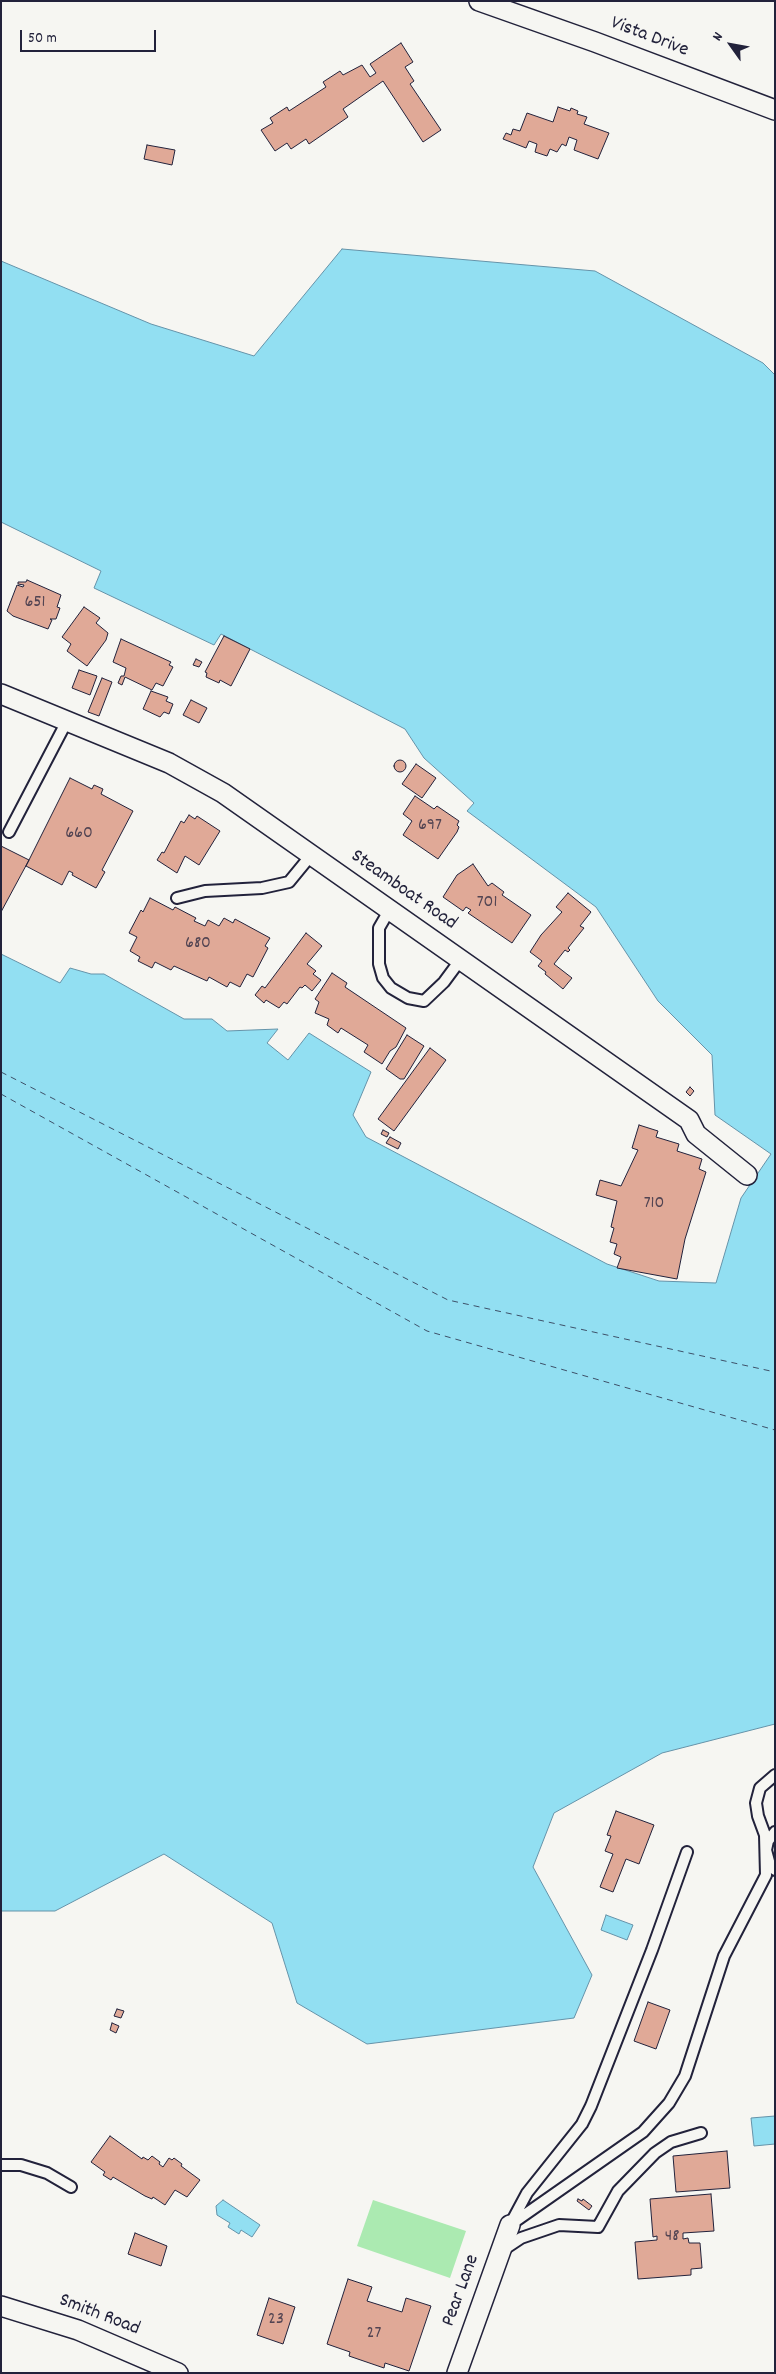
<!DOCTYPE html>
<style>
body{margin:0}
#map{position:relative;width:776px;height:2374px;overflow:hidden;background:#f6f6f2;font-family:Dekko,sans-serif}
canvas{display:block}
.frame{position:absolute;inset:0;border:2px solid #22223b;pointer-events:none}
.north{position:absolute;left:706px;top:20px;width:50px;height:50px;-webkit-text-stroke:4px #f6f6f2;paint-order:stroke;rotate:302deg;font-size:14px;font-weight:700;line-height:20px;text-align:center;color:#22223b}
.north::after{content:'';display:block;margin:auto;width:18px;height:22px;background:#22223b;clip-path:polygon(50% 0,100% 100%,50% 72%,0 100%)}
.scale{position:absolute;left:20px;top:30px;width:136px;height:22px;box-sizing:border-box;border:2px solid #22223b;border-top:0;padding-left:6px;font-size:15px;line-height:18px;white-space:nowrap;color:#22223b;-webkit-text-stroke:4px #f6f6f2;paint-order:stroke}
</style>
<div id="map">
<canvas width="776" height="2374"></canvas>
<div class="frame"></div>
<div class="north">N</div>
<div class="scale">50 m</div>
</div>
<script>
const g = document.querySelector('canvas').getContext('2d');
g.lineJoin = 'round';
function fill(path, color) { g.fillStyle = color; g.fill(path, 'evenodd'); }
const poly = rows => new Path2D(rows.map(r => 'M' + r).join(''));
function trace(path, color, width, dash) { g.strokeStyle = color; g.lineWidth = width; g.lineCap = dash ? 'butt' : 'round'; g.setLineDash(dash || []); g.stroke(path); }
function label(font, color, halo, rows, align = 'center') {
  g.font = font + ' Dekko,sans-serif'; g.lineWidth = 4; g.setLineDash([]); g.textBaseline = 'middle'; g.strokeStyle = halo; g.fillStyle = color; for (const [text, x, y, turn = 0] of rows) {
    g.save(); g.translate(x, y); g.rotate((+turn || 0) * Math.PI / 180); g.textAlign = isNaN(turn) ? turn : align; if (halo) g.strokeText(text, 0, 0); g.fillText(text, 0, 0); g.restore();
  }
}
const green = poly([
 [373,2200,466,2231,450,2278,357,2246]
]);
const water = poly([
 [342,249,595,271,763,363,775,375,775,1724,662,1753,554,1813,533,1867,592,1975,574,2018,367,2044,297,2003,272,1923,164,1854,55,1911,1,1911,1,954,60,983,70,968,91,974,104,974,184,1019,212,1019,227,1031,278,1029,267,1043,288,1060,309,1033,371,1072,353,1115,366,1137,607,1264,659,1281,716,1283,741,1198,771,1154,715,1115,712,1055,658,1001,596,907,467,811,474,803,424,758,405,729,221,634,214,645,94,588,101,571,1,522,1,261,151,324,254,356,342,249],
 [606,1915,633,1925,627,1940,601,1930,606,1915],
 [775,2116,775,2144,754,2146,751,2118,775,2116],
 [223,2200,260,2225,252,2237,241,2230,239,2234,228,2227,230,2223,217,2215,216,2206,223,2200]
]);
const ferry = poly([
 [1,1072,448,1300,775,1372],
 [1,1094,427,1331,775,1430]
]);
const building = poly([
 [401,43,413,62,405,67,414,81,410,84,441,130,423,142,383,81,343,109,348,117,309,144,306,139,291,149,287,143,275,151,261,130,273,123,270,118,287,107,289,111,326,87,323,82,340,71,343,75,362,65,370,77,376,73,370,64,401,43],
 [558,107,570,111,571,108,578,111,577,114,587,117,584,124,609,133,598,159,574,150,577,140,569,137,566,146,562,144,557,152,550,149,547,156,535,152,537,144,529,141,526,148,503,139,506,133,511,135,513,129,520,131,527,113,553,122,558,107],
 [147,145,175,150,172,165,144,159,147,145],
 [27,580,61,595,57,607,60,608,56,619,50,619,52,620,48,629,13,616,7,611,17,585,23,587,24,585,18,584,18,582,26,582,27,580],
 [84,607,100,618,96,623,108,633,106,640,87,666,67,651,71,644,62,637,84,607],
 [224,636,250,649,231,686,220,680,219,683,206,677,207,673,205,672,224,636],
 [121,639,171,662,169,665,173,667,163,686,156,683,152,690,125,677,122,685,118,683,121,676,124,676,126,668,113,662,121,639],
 [196,659,202,662,199,667,193,665,196,659],
 [79,670,97,676,90,695,72,688,79,670],
 [102,678,112,682,99,716,88,712,102,678],
 [151,691,168,697,166,701,173,704,169,714,164,712,160,717,143,709,151,691],
 [191,700,207,708,199,723,183,715,191,700],
 '394 766a6 6 0 1 1 12 0a6 6 0 1 1-12 0Z',
 [416,764,436,778,422,798,402,784,416,764],
 [70,778,92,789,94,785,103,789,101,794,133,811,102,870,105,872,96,888,72,875,73,873,69,871,62,885,26,866,70,778],
 [415,796,434,809,437,806,459,821,457,825,459,827,457,832,438,859,403,835,412,821,403,814,415,796],
 [189,815,195,819,197,816,220,831,199,865,185,856,177,873,157,860,162,852,164,853,181,821,184,823,189,815],
 [1,846,29,860,1,912,1,846],
 [473,864,488,886,492,883,504,892,502,895,531,915,512,943,468,913,471,910,466,907,463,911,443,897,457,875,473,864],
 [568,893,591,912,580,926,584,928,568,948,570,950,568,952,565,950,554,964,572,978,563,989,545,974,546,972,538,966,542,961,530,952,541,935,562,912,556,907,568,893],
 [150,898,173,910,175,907,196,918,194,921,205,926,208,920,219,926,224,918,233,923,235,919,270,938,265,946,268,948,253,977,247,974,240,987,230,982,227,987,209,977,207,981,174,966,171,970,155,962,152,968,138,961,140,957,130,951,137,937,129,933,141,910,143,912,150,898],
 [306,933,322,946,307,964,316,971,313,974,321,980,312,991,305,985,302,988,300,987,287,1004,284,1002,279,1008,266,1000,264,1003,255,995,262,986,265,988,306,933],
 [332,973,347,983,345,987,406,1028,396,1047,390,1051,382,1064,364,1052,368,1045,341,1028,338,1033,327,1025,329,1019,315,1013,319,1002,315,999,332,973],
 [407,1035,424,1046,404,1079,400,1079,386,1069,407,1035],
 [430,1048,446,1060,394,1131,378,1119,430,1048],
 [690,1087,694,1091,690,1096,686,1092,690,1087],
 [639,1125,658,1131,656,1137,679,1144,677,1151,702,1159,699,1169,706,1172,685,1239,677,1279,617,1268,621,1257,614,1254,617,1244,610,1242,614,1228,611,1227,617,1201,596,1195,600,1180,621,1186,638,1150,632,1148,639,1125],
 [383,1130,389,1133,387,1137,381,1134,383,1130],
 [390,1137,401,1143,398,1149,386,1143,390,1137],
 [616,1811,654,1825,639,1864,626,1859,613,1892,600,1887,613,1854,605,1851,611,1836,607,1835,616,1811],
 [648,2002,670,2010,656,2049,634,2041,648,2002],
 [117,2009,124,2011,121,2018,114,2016,117,2009],
 [112,2023,119,2026,116,2033,110,2030,112,2023],
 [110,2136,142,2159,143,2157,148,2160,152,2156,160,2162,159,2164,163,2167,169,2158,172,2160,174,2158,182,2164,181,2166,200,2180,187,2197,175,2190,165,2205,153,2197,152,2199,145,2196,113,2177,111,2180,103,2175,105,2172,91,2162,110,2136],
 [727,2151,730,2188,676,2192,673,2156,727,2151],
 [711,2194,714,2231,683,2233,683,2239,688,2238,689,2243,700,2243,702,2268,691,2269,691,2275,638,2279,635,2242,657,2240,657,2236,653,2237,650,2199,711,2194],
 [578,2199,582,2201,583,2199,592,2206,589,2210,577,2201,578,2199],
 [135,2233,167,2246,161,2266,128,2254,135,2233],
 [348,2279,372,2287,367,2301,402,2312,406,2298,431,2306,409,2371,385,2363,384,2368,349,2356,350,2352,327,2344,348,2279],
 [269,2298,295,2307,283,2344,257,2335,269,2298]
]);
const service = poly([
 [9,832,67,721],
 [177,898,205,891,262,888,289,882,312,854],
 [390,909,379,928,379,964,383,978,391,988,408,998,424,1001,444,982,461,959],
 [775,1832,768,1841,766,1850,770,1865,775,1870],
 [1,2165,21,2165,47,2173,71,2187],
 [512,2221,527,2193,582,2124,591,2106,652,1950,687,1852],
 [510,2225,643,2132,669,2103,685,2076,724,1956,766,1875,765,1835,758,1816,756,1803,760,1788,775,1775],
 [503,2250,521,2238,559,2225,598,2227,618,2191,655,2153,671,2142,701,2133]
]);
const minor = poly([
 [479,1,595,42,775,110],
 [1,694,169,763,223,793,689,1120,696,1134,747,1175],
 [1,2306,78,2330,178,2373],
 [457,2373,510,2225]
]);
const numberNames = [
 ["651",35,604],
 ["697",430,827],
 ["660",79,835],
 ["701",487,904],
 ["680",198,945],
 ["710",654,1205],
 ["48",672,2238],
 ["23",276,2321],
 ["27",374,2335]
];
const streetNames = [
 ["Vista Drive",649,38,21],
 ["Steamboat Road",403,891,35],
 ["Pear Lane",462,2291,-70],
 ["Smith Road",99,2316,21]
];
fill(green, '#abeab1');
fill(water, '#92dff2');
trace(water, '#6593a9', 1);
trace(ferry, '#3e5169', 1, [6, 5]);
fill(building, '#e0a997');
trace(building, '#22223b', 1);
trace(service, '#22223b', 14);
trace(minor, '#22223b', 22);
trace(service, '#f6f6f2', 10);
trace(minor, '#f6f6f2', 19);
label('18px', '#524452', null, numberNames);
label('20px', '#22223b', '#f6f6f2', streetNames);
</script>
